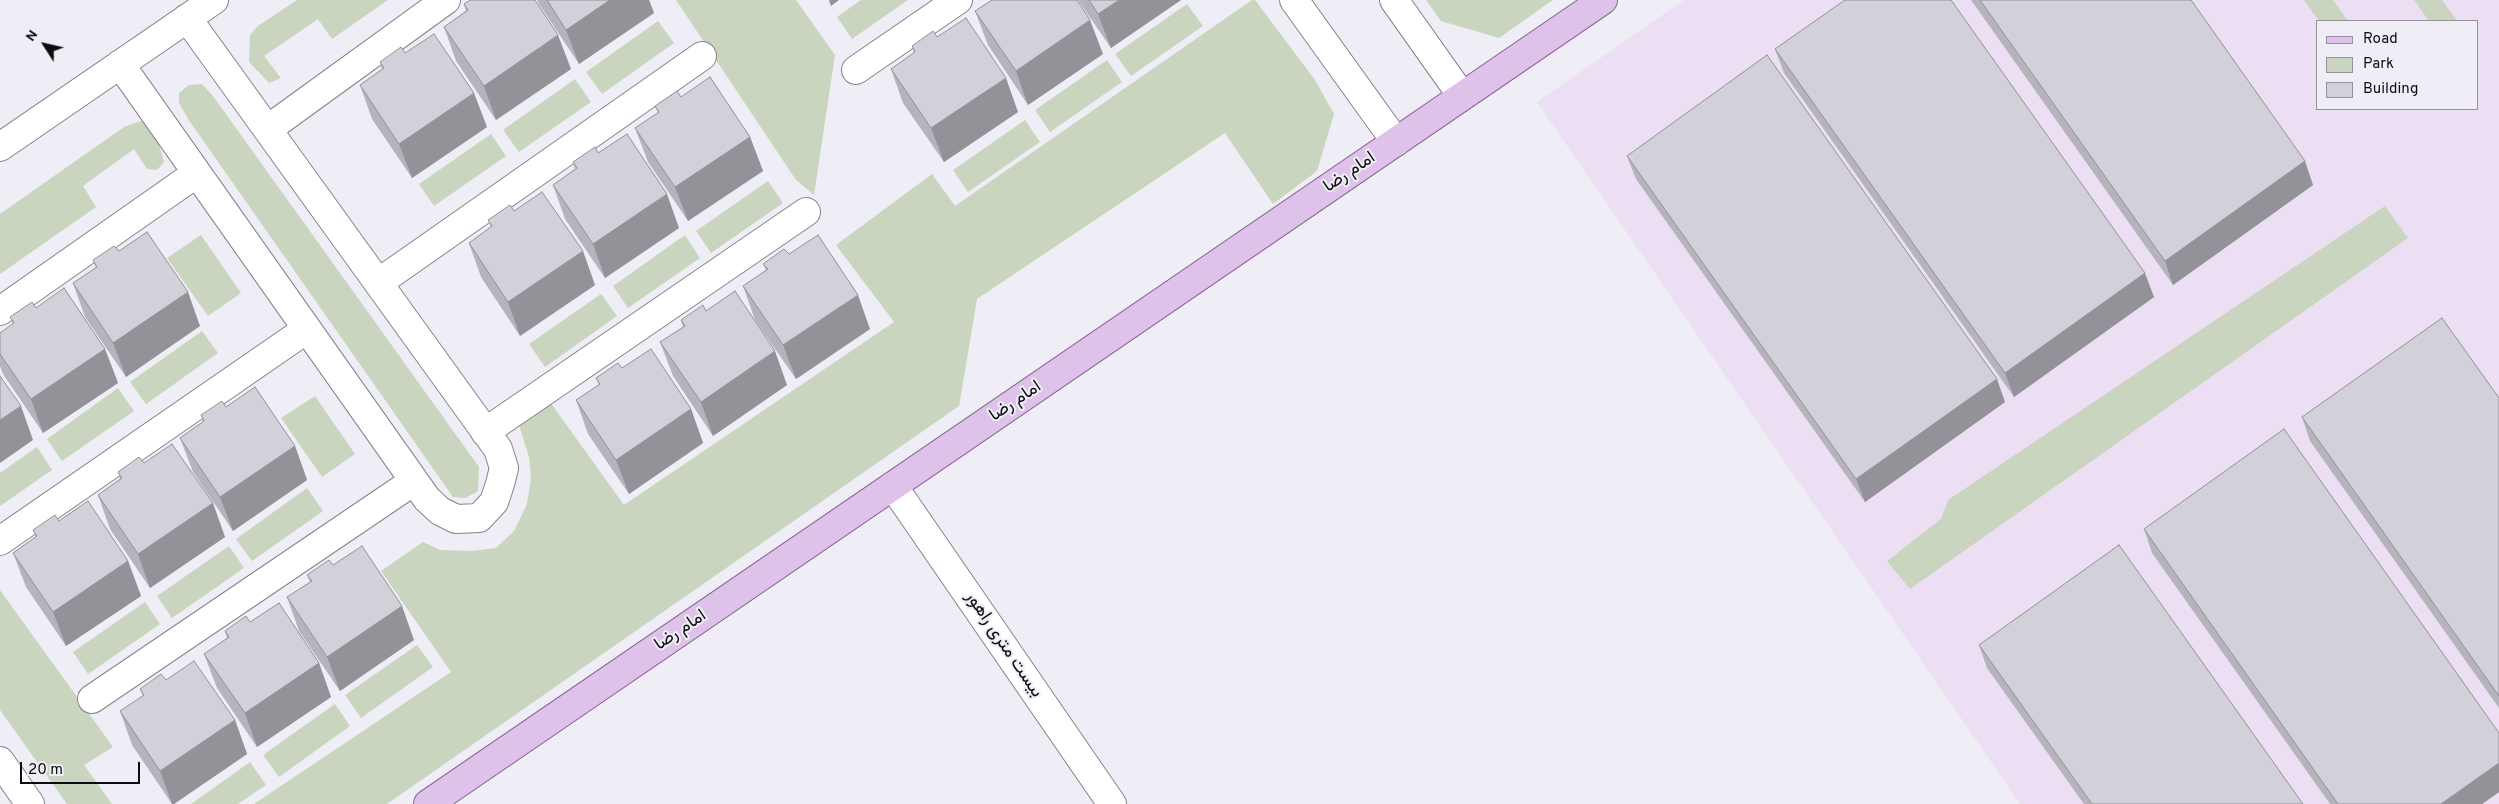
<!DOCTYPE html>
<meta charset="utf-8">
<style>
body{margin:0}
#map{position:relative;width:2499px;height:804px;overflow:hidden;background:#efedf6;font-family:Overpass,sans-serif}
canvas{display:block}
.legend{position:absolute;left:2316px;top:20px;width:162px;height:90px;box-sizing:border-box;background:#efedf6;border:1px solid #95939a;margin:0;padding:6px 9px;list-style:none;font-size:15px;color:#0d0c0f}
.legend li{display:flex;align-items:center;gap:10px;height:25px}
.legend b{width:25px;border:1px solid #95939a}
.north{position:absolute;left:20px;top:20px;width:50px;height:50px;-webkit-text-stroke:4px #efedf6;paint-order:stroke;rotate:305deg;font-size:14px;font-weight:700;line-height:20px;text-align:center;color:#0d0c0f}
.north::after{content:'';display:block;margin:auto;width:18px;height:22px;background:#0d0c0f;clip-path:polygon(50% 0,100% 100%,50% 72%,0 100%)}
.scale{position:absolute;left:20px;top:762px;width:120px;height:22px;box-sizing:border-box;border:2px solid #0d0c0f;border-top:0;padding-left:6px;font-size:15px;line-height:18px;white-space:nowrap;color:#0d0c0f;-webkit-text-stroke:4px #efedf6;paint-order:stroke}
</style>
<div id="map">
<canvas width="2499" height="804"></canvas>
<ul class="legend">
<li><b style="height:6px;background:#dfc2e9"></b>Road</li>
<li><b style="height:14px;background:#c9d5bf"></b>Park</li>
<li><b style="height:14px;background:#d2d0d9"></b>Building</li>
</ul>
<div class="north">N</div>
<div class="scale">20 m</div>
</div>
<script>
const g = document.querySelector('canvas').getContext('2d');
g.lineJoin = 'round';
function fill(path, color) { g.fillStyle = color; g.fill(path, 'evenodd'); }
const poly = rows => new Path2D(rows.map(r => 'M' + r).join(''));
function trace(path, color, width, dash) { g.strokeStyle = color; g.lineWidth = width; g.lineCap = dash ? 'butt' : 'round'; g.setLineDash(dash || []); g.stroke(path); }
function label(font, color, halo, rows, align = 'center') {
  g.font = font + ' Overpass,Vazirmatn,sans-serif'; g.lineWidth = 4; g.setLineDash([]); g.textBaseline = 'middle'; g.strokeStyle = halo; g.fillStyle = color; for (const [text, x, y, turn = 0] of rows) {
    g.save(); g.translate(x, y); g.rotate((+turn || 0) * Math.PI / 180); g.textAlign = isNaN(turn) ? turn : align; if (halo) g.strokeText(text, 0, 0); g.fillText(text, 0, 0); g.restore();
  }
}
const industrial = poly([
 [1684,0,2499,0,2499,804,2020,804,1537,102],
 [2318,21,2478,21,2478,109,2318,109]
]);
const green = poly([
 [297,0,388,0,332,39,318,19,264,56,281,78,269,83,249,62,250,35,258,26],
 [676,0,796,0,835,55,814,195,796,180],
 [861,0,908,0,852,39,837,17],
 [1252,0,1255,0,1315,80,1334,114,1317,171,1273,204,1225,133,977,299,959,406,387,804,254,804,451,672,381,571,423,542,440,550,472,551,496,548,514,531,527,504,531,478,529,457,518,422,550,402,624,505,894,322,836,245,932,174,955,206],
 [1426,0,1553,0,1499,38,1441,21],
 [2304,0,2333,0,2348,21,2319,21],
 [2414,0,2442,0,2457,21,2429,21],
 [1187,4,1203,26,1131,76,1115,54],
 [658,21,674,43,602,94,586,72],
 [1107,60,1122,82,1050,132,1035,110],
 [575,79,591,102,519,152,503,130],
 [202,84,213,96,479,467,478,491,466,498,453,497,188,119,179,103,179,93,189,85],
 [1025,120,1040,142,968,192,953,170],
 [141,121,155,131,164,162,157,170,147,169,134,149,83,186,96,207,0,274,0,214,124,127],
 [491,134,506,156,434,206,419,184],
 [768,181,783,203,711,253,696,231],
 [2385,206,2408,238,1910,589,1887,561,1941,519,1948,500],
 [201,235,241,293,208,316,167,258],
 [685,235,700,258,628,308,613,286],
 [601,294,617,316,545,367,529,344],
 [202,331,218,353,146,404,130,382],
 [118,388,134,411,62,461,47,439],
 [315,396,355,454,322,477,281,418],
 [37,447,52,470,0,506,0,473],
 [307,488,323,511,252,561,236,539],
 [229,546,244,568,172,618,157,596],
 [0,590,113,747,84,765,112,804,67,804,0,710],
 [145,602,160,624,88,674,73,652],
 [417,645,433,667,361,718,345,695],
 [335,704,350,726,279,777,263,755],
 [250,762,266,785,238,804,191,804]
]);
const minor = poly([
 [1294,0,1396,142],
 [1394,0,1462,96],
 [120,64,427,499,440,511,456,519,479,518,494,502,500,484,504,468,498,449,187,18],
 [856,70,958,0],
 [268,129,446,0],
 [0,147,214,0],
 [378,283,702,56],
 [0,311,197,173],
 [485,432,806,212],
 [893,486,1112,804],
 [0,541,307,329],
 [92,699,414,481],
 [0,761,30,804]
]);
const major = poly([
 [428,804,1603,0]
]);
const wall = poly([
 [537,0,649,0,654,13,579,64,539,4],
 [1078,0,1181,0,1111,48],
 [1971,0,2191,0,2313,185,2173,285],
 [464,4,571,69,496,120,456,61,444,27,466,11],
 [975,11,1103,54,1028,105,988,45],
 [937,37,1018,112,944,162,903,103,891,69,914,53,912,46],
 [1775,49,2154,297,2014,397,1784,73],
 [380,62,487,127,412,178,372,119,360,85,382,69],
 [681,97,750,137,763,171,688,221,648,162,635,128,658,113,655,106],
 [598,153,679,228,605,278,565,219,553,185,575,169,573,162],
 [1627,156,2005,402,1865,502,1636,179],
 [514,211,595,285,520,336,481,277,469,243,491,227,488,220],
 [119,251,200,326,126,377,85,317,73,283,96,268,93,260],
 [789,254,870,329,796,379,755,320,743,286,766,270,763,264],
 [36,308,105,349,118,383,43,433,3,374,0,366,0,333,13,324,10,317],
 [706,311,787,385,713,436,673,376,660,342,683,327,681,320],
 [622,368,691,409,703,443,629,494,588,434,576,400,599,385,596,378],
 [2499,398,2499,708,2310,441,2302,417],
 [226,407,295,446,307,480,233,531,193,472,180,438,203,422,201,415],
 [144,463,225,537,150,588,110,529,98,495,120,479,118,472],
 [59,521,128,561,141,596,66,646,26,587,13,553,36,537,33,530],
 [2144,529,2499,792,2482,804,2330,804,2152,553],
 [333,565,414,640,340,691,299,631,287,597,310,582,307,575],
 [250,622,319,663,331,697,257,747,217,688,204,654,227,638,225,631],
 [1979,645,2303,804,2084,804,1987,668],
 [166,680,235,720,247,754,174,804,172,804,132,745,120,711,143,696,140,689]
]);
const shadedWall = poly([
 [610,0,649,0,654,13,579,64,566,30],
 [829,0,839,0,831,6],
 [1119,0,1181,0,1111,48,1098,14],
 [1090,20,1103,54,1028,105,1016,71],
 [558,35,571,69,496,120,484,86],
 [1006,78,1018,112,944,162,931,128],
 [474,93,487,127,412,178,399,144],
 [750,137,763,171,688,221,675,187],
 [2305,161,2313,185,2173,285,2165,261],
 [667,194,679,228,605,278,593,244],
 [583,251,595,285,520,336,508,302],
 [2145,273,2154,297,2014,397,2005,373],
 [188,292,200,326,126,377,113,343],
 [858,295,870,329,796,379,783,345],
 [105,349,118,383,43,433,31,399],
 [775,351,787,385,713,436,701,402],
 [1997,379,2005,402,1865,502,1856,479],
 [21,406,33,440,0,463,0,420],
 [691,409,703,443,629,494,616,460],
 [295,446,307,480,233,531,220,497],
 [213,503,225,537,150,588,138,554],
 [128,561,141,596,66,646,53,612],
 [402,606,414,640,340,691,327,657],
 [319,663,331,697,257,747,245,713],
 [235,720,247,754,174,804,172,804,160,771],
 [2499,763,2499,792,2482,804,2441,804]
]);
const building = poly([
 [470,0,535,0,558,35,484,86,444,27,468,10,464,4,470,0],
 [547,0,610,0,566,30,547,0],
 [992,0,1077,0,1090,20,1016,71,975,11,992,0],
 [1089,0,1119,0,1098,14,1089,0],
 [1845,0,1951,0,2145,273,2005,373,1775,49,1845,0],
 [1980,0,2191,0,2305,161,2165,261,1980,0],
 [966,18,1006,78,931,128,891,69,915,52,912,46,933,31,937,37,966,18],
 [434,34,474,93,399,144,360,85,384,68,380,62,401,47,405,53,434,34],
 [1767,55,1997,379,1856,479,1627,156,1767,55],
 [710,77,750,137,675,187,635,128,659,112,655,106,677,91,681,97,710,77],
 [627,134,667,194,593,244,553,185,577,168,573,162,595,147,598,153,627,134],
 [542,192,583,251,508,302,469,243,492,226,488,220,510,205,514,211,542,192],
 [147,232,188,292,113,343,73,283,97,267,93,260,114,246,119,251,147,232],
 [818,235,858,295,783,345,743,286,768,269,763,264,784,249,789,254,818,235],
 [64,288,105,349,31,399,0,354,0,333,14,323,10,317,32,302,36,308,64,288],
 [735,291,775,351,701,402,660,342,685,326,681,320,703,305,706,311,735,291],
 [2442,318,2499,398,2499,696,2302,417,2442,318],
 [651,349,691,409,616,460,576,400,600,384,596,378,618,363,622,368,651,349],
 [0,376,21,406,0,420,0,376],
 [255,387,295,446,220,497,180,438,204,421,201,415,222,401,226,407,255,387],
 [2284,429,2499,733,2499,763,2441,804,2338,804,2144,529,2284,429],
 [172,444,213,503,138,554,98,495,122,478,118,472,139,457,144,463,172,444],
 [88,501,128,561,53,612,13,553,37,536,33,530,55,515,59,521,88,501],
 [2119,545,2303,804,2092,804,1979,645,2119,545],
 [362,546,402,606,327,657,287,597,312,581,307,575,329,560,333,565,362,546],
 [279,603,319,663,245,713,204,654,229,637,225,631,246,616,250,622,279,603],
 [194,661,235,720,160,771,120,711,144,695,140,689,161,674,166,680,194,661]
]);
const streetNames = [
 ["امام رضا",1350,173,-34],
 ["امام رضا",1016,402,-34],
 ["امام رضا",681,631,-34],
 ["بیست متری راهور",1003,645,56]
];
fill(industrial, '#ecdff3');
fill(green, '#c9d5bf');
trace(minor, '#85838b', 30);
trace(major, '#886894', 30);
trace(minor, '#fff', 28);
trace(major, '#dfc2e9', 28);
fill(wall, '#b5b3bb');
fill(shadedWall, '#939298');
fill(building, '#d2d0d9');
trace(building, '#939298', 1);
label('18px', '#0d0c0f', '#efedf6', streetNames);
</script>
